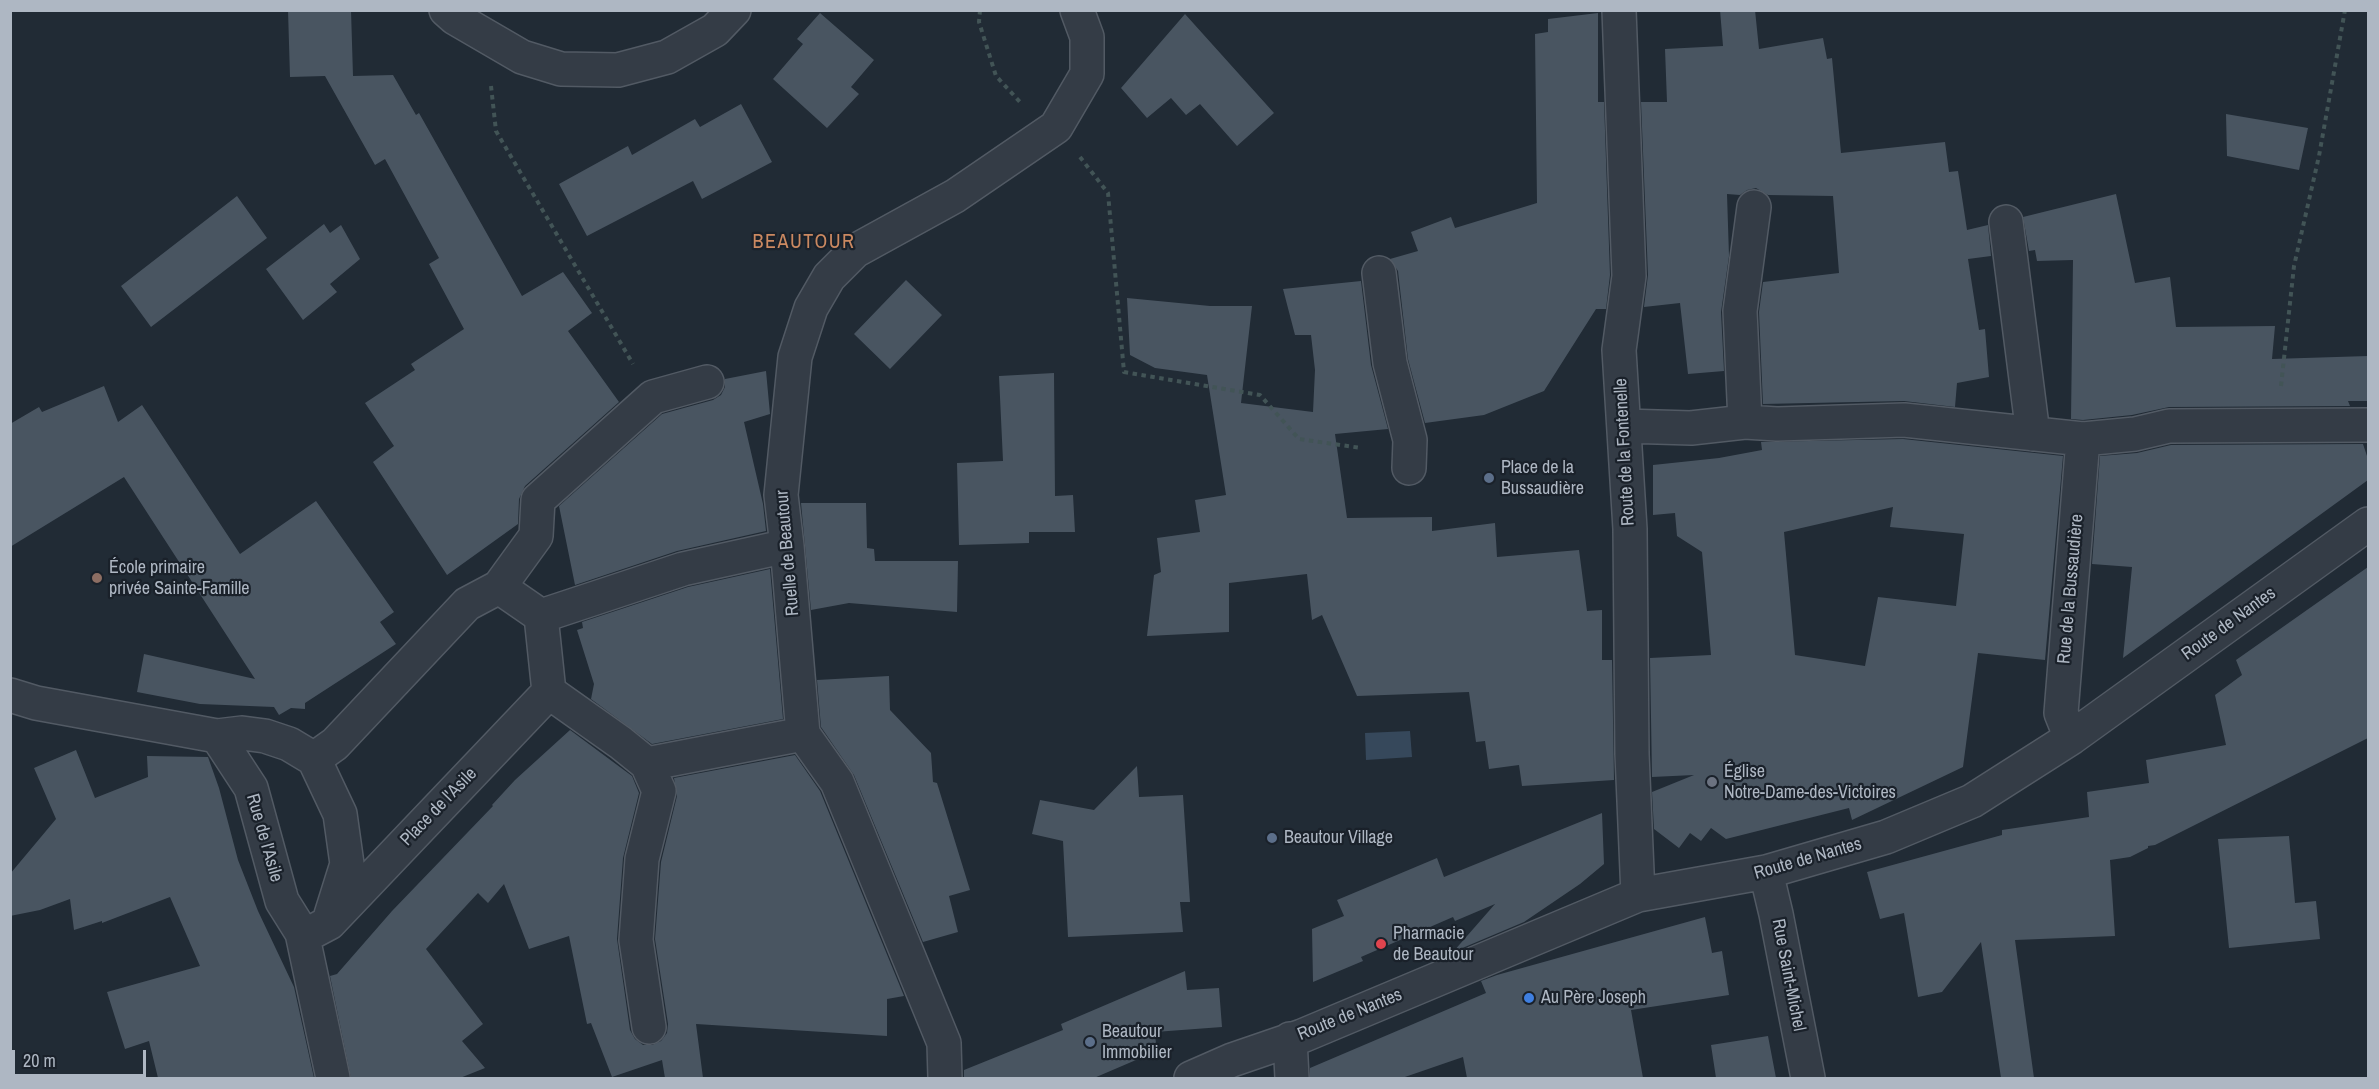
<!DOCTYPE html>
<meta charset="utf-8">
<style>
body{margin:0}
#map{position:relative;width:2379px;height:1089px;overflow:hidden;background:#212b35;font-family:"Archivo Narrow",sans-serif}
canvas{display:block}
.frame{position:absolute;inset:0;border:12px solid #aeb7c3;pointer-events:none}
.scale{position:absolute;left:12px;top:1050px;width:134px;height:27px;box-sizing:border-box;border:3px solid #aeb7c3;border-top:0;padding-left:8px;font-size:18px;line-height:21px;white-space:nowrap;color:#aeb7c3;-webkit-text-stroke:4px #1a212a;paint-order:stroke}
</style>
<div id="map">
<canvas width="2379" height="1089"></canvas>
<div class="frame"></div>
<div class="scale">20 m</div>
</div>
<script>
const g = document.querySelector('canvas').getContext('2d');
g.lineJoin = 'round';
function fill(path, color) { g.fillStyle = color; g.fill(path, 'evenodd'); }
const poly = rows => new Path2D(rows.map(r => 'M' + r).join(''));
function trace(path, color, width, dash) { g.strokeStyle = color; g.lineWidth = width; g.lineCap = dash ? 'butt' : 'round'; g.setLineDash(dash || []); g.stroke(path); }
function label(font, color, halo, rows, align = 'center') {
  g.font = font + ' "Archivo Narrow",sans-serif'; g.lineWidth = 4.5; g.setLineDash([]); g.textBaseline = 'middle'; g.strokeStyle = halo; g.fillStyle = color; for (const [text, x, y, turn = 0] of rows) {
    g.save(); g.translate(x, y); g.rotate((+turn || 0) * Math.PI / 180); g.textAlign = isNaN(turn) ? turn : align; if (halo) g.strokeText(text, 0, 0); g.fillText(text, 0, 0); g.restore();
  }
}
const water = poly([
 [1410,731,1412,757,1366,760,1365,733]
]);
const building = poly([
 [288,10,351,10,353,76,393,75,416,115,419,113,522,296,563,272,592,313,568,331,619,402,525,486,519,499,518,524,447,575,373,462,394,446,365,403,415,370,411,364,464,329,429,264,439,258,385,159,375,165,325,76,290,77],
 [1720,10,1755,10,1759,49,1823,38,1827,59,1832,58,1841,153,1945,142,1949,172,1958,171,1967,230,1988,225,1991,256,1968,259,1979,330,1985,329,1989,377,1957,383,1955,407,1904,401,1763,404,1759,312,1763,282,1839,273,1833,196,1768,195,1756,188,1747,190,1740,195,1727,194,1729,256,1721,312,1724,371,1688,374,1680,303,1644,307,1648,275,1641,102,1667,102,1665,49,1723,46],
 [820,13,874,60,851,87,859,94,827,128,773,79,803,44,797,39],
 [1598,13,1598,102,1604,102,1610,275,1606,309,1596,309,1544,391,1484,415,1425,423,1408,359,1398,271,1390,259,1418,251,1411,232,1451,217,1455,228,1537,203,1535,34,1548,32,1548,19],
 [1185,14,1274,113,1237,146,1200,104,1186,115,1171,98,1147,118,1121,88],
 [741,104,772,162,702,199,693,181,587,236,559,184,628,146,632,155,695,119,700,127],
 [2226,114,2308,128,2299,170,2227,156],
 [2116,194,2135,283,2170,277,2176,327,2275,326,2272,359,2368,356,2368,401,2348,401,2350,406,2169,407,2132,415,2083,420,2071,419,2073,260,2037,261,2035,250,2029,251,2023,217],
 [237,196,267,238,151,327,121,286],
 [324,224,330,233,341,225,360,259,330,284,337,292,303,320,266,269],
 [906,280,942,315,890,369,854,334],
 [1361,281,1371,365,1388,429,1335,434,1347,518,1432,517,1432,531,1495,523,1497,557,1579,550,1587,611,1602,610,1602,660,1612,660,1614,780,1522,786,1519,765,1489,769,1485,741,1476,742,1469,692,1357,696,1322,615,1312,620,1307,574,1229,583,1229,632,1147,636,1154,575,1161,572,1157,538,1200,532,1195,500,1226,495,1207,375,1155,368,1130,355,1127,298,1210,306,1252,306,1241,403,1313,412,1315,370,1311,335,1295,335,1283,289],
 [766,371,770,414,744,422,763,504,766,531,677,551,575,585,559,506,662,414,713,400,721,395,725,387,725,379],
 [1054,373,1055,496,1073,495,1075,532,1029,532,1029,543,959,545,957,463,1003,461,999,376],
 [104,386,118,422,142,405,240,554,316,501,394,612,380,622,396,644,305,703,305,709,291,708,279,715,274,707,200,704,137,692,144,654,255,679,124,477,10,547,10,424,39,407,42,412],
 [1903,439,2063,456,2045,660,1978,653,1963,767,1852,820,1849,808,1726,839,1711,828,1701,841,1690,833,1679,848,1654,829,1652,792,1694,775,1652,777,1650,658,1711,655,1702,552,1677,536,1675,513,1653,515,1653,465,1719,458,1762,450,1761,442],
 [1893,507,1890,527,1964,534,1956,606,1878,597,1865,666,1795,655,1784,532],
 [2363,444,2368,459,2368,480,2123,658,2132,567,2092,564,2100,456,2137,453,2171,445],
 [801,503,866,503,867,548,874,549,875,561,958,561,957,612,849,603,811,610],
 [2368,567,2368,738,2155,845,2148,846,2148,848,2130,857,2110,860,2115,936,2015,940,2034,1078,2001,1078,1981,942,1942,992,1918,997,1904,913,1880,919,1867,872,2002,835,2002,830,2089,817,2087,792,2149,783,2146,760,2226,745,2215,695,2242,675,2236,660],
 [770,569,783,719,652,744,591,699,594,684,577,630,583,628,582,622,688,587],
 [889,676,890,710,931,753,933,782,937,783,970,890,949,896,958,932,923,942,854,775,821,727,817,680],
 [570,730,632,776,639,793,623,858,617,939,630,1030,635,1039,643,1045,652,1045,661,1041,667,1033,668,1024,655,939,661,862,677,796,674,778,795,755,820,791,904,996,887,999,887,1036,696,1024,703,1078,665,1078,662,1060,612,1077,591,1023,587,1024,569,936,529,949,504,884,488,903,478,893,426,949,483,1024,462,1041,485,1068,460,1078,351,1078,330,976,337,974,392,911,493,806,492,805,515,780],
 [76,750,95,798,148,777,147,756,208,757,219,788,238,860,258,911,294,987,314,1078,158,1078,149,1041,125,1049,107,992,200,966,170,897,102,923,102,921,74,930,70,899,40,910,10,916,10,874,56,819,34,768],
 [1137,766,1139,797,1183,795,1190,902,1180,902,1183,932,1068,937,1063,841,1032,834,1040,800,1094,810],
 [1602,813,1604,864,1580,884,1524,922,1453,952,1495,904,1455,921,1453,917,1361,957,1363,961,1313,982,1312,929,1344,916,1337,900,1437,858,1444,877],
 [2289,836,2295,903,2316,901,2320,939,2229,948,2218,839],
 [1705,917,1712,953,1722,951,1729,995,1631,1010,1643,1078,1467,1078,1463,1057,1402,1078,1310,1078,1310,1068,1486,993,1481,981,1497,975],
 [1185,971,1187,990,1219,988,1222,1027,1155,1032,1156,1044,1141,1050,1136,1060,1094,1078,964,1078,964,1070,1063,1030,1061,1024],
 [1768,1036,1776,1078,1716,1078,1711,1045]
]);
const path = poly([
 [980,10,979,22,996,76,1020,102],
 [491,86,496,131,633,364],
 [1080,157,1108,193,1124,372,1260,395,1299,439,1361,448],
 [2281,386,2294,266,2319,156,2345,10]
]);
const minor = poly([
 [446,10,455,18,522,57,561,69,618,70,667,57,715,30,734,10],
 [1619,10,1629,276,1619,350,1630,529,1632,754,1638,895],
 [2006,222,2033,434],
 [1379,273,1390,363,1410,440,1409,468],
 [1745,422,1740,311,1754,207],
 [1624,426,1691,428,1745,422,1777,424,1904,420,2083,439,2135,434,2169,426,2368,425],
 [541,616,683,569,787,546],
 [549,692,621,743,647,764,803,734],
 [10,695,36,703,217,736,251,788,282,901,302,933,333,1078],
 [217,736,242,733,265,736,289,744,314,759,340,814,347,864,331,915],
 [2071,738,2061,713,2083,439],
 [314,759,335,744,467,604,499,587,536,536,538,500,653,397,707,382],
 [647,764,659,791,642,859,636,940,649,1027],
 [1766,872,1776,914,1808,1078],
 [302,933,312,932,329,923,549,692,541,616,499,587],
 [1290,1039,1292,1078],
 [945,1078,944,1043,837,782,803,734,787,546,781,495,795,357,811,308,829,277,855,251,955,196,1056,127,1087,74,1087,37,1077,10],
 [1191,1078,1232,1060,1302,1036,1638,895,1766,872,1886,837,1972,801,2071,738,2368,524]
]);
const markers = [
 [1489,478,6,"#5c6f8a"],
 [97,578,6,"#8d6e63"],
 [1712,782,6,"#6b7280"],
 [1272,838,6,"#5c6f8a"],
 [1381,944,6,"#e0444e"],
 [1529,998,6,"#3f7fe0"],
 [1090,1042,6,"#5c6f8a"]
];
const streetNames = [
 ["Route de la Fontenelle",1625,452,-93],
 ["Ruelle de Beautour",788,553,-95],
 ["Rue de la Bussaudière",2071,589,-85],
 ["Route de Nantes",2229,624,-36],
 ["Place de l'Asile",439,807,-46],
 ["Rue de l'Asile",264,838,74],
 ["Route de Nantes",1808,859,-16],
 ["Rue Saint-Michel",1788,975,79],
 ["Route de Nantes",1350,1015,-22]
];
const poiNames = [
 ["Place de la",1501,468],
 ["Bussaudière",1501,489],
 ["École primaire",109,568],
 ["privée Sainte-Famille",109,589],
 ["Église",1724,772],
 ["Notre-Dame-des-Victoires",1724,793],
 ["Beautour Village",1284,838],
 ["Pharmacie",1393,934],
 ["de Beautour",1393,955],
 ["Au Père Joseph",1541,998],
 ["Beautour",1102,1032],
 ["Immobilier",1102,1053]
];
const neighbourhoodNames = [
 ["BEAUTOUR",804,243]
];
fill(water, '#36485b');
fill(building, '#495561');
trace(minor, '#525a64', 36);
trace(path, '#425456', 4, [4.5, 4.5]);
trace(minor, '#343c46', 33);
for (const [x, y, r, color] of markers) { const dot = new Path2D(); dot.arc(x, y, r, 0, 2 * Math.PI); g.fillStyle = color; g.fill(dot); trace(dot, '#1a212a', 2); }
label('18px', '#aeb7c3', '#1a212a', streetNames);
label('18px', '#aeb7c3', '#1a212a', poiNames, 'left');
g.letterSpacing = '1.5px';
label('20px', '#cb8961', '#1a212a', neighbourhoodNames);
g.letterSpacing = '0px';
</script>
